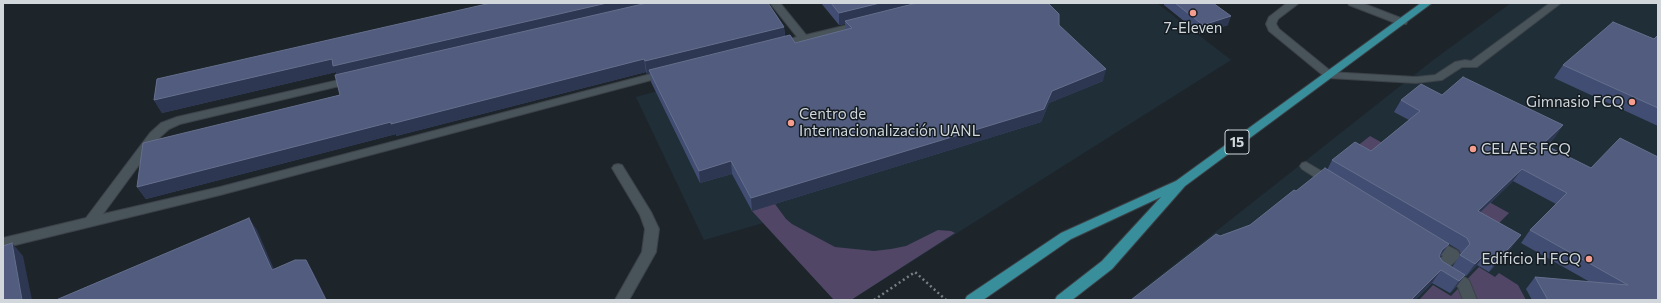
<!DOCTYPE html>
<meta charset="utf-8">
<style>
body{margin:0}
#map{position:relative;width:1661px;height:303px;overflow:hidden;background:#1d252b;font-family:Commissioner,sans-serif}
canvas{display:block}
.frame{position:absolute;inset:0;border:4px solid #d1d7db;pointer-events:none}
</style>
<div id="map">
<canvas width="1661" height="303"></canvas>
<div class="frame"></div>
</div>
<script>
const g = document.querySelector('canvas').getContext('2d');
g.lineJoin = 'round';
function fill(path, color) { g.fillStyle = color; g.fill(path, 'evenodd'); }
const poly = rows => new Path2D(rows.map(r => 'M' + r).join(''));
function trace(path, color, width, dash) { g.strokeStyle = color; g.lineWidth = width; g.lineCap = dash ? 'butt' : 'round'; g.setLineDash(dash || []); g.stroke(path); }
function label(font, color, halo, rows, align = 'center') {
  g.font = font + ' Commissioner,sans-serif'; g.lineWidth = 3; g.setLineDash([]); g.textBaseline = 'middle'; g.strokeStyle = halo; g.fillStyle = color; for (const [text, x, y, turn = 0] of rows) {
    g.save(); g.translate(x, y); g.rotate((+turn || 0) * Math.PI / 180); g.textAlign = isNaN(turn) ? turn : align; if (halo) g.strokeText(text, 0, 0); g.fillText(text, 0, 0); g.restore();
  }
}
const built = poly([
 [985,3,1157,3,1231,60,851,300,834,300,763,223,704,240,636,97],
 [1511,3,1658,3,1658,300,1129,300,1432,61]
]);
const green = poly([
 [1370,136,1509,213,1496,226,1356,147],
 [775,204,786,219,792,224,835,247,874,251,891,249,906,246,938,230,951,231,955,233,851,300,834,300,752,211],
 [1479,267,1495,277,1499,273,1518,285,1526,300,1419,300,1433,285,1451,296]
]);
const path = poly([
 [874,300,915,272,946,300]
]);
const service = poly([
 [770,3,780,3,806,35,860,22,865,25,864,27,779,48,774,45,775,43,797,37,770,3],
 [1287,3,1299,3,1278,19,1276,24,1279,29,1333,73,1334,75,1333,77,1325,77,1269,31,1266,24,1269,17,1287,3],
 [1348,3,1362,3,1406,20,1407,22,1406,24,1398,24,1349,5,1348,3],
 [666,70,670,71,671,73,670,75,220,195,3,248,3,238,86,218,150,133,161,123,177,117,352,77,356,78,358,80,356,82,352,83,180,124,169,129,158,139,103,214,220,187,666,70],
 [618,164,622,165,651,212,659,229,656,252,629,300,615,300,642,252,645,229,640,215,612,168,614,165,618,164]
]);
const pedestrian = poly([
 [1306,162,1335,179,1337,182,1335,185,1331,186,1327,185,1302,169,1300,166,1302,163,1306,162],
 [1431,237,1458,251,1460,255,1458,259,1449,267,1469,280,1477,300,1463,300,1458,287,1434,272,1432,268,1434,264,1443,256,1426,246,1424,242,1426,238,1431,237]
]);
const minor = poly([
 [1550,3,1561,3,1477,67,1462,67,1442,80,1416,83,1329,78,1324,75,1329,72,1416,77,1435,75,1455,62,1465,60,1471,61,1550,3]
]);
const trunk = poly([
 [1421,3,1432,3,1185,186,1112,269,1072,300,1055,300,1057,296,1102,261,1161,197,1071,239,983,300,965,300,967,296,1061,233,1176,181,1421,3]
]);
const wall = poly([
 [821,3,1048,3,1059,25,1103,81,1049,103,1041,122,752,211,732,174,700,183,651,82,650,73,647,74,646,72,396,136,396,134,146,199,137,187,340,95,337,75,336,72,162,113,154,100,157,79,784,27,785,36,795,43,845,30,845,24,839,25],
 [1164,3,1213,3,1228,25,1200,34,1164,5],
 [1658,35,1658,126,1554,78,1563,65,1654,39],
 [1442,95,1563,125,1555,137,1546,146,1658,300,1532,300,1526,289,1535,277,1590,282,1521,243,1530,230,1556,204,1513,181,1481,212,1512,247,1489,272,1477,265,1466,276,1464,275,1456,287,1450,293,1432,283,1415,300,1131,300,1220,236,1250,225,1327,170,1332,160,1371,151,1409,120,1394,112,1401,100],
 [1449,244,1459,250,1461,254,1452,267,1442,261,1440,257]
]);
const shadedWall = poly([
 [607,3,660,3,339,78,336,72,162,113,154,100,332,59],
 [880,3,927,3,845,21,845,24,839,25,839,13],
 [1231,16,1228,25,1200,34,1203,25],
 [784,27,785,39,649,70,650,73,647,74,645,61],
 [644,59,646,72,396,136,396,134,146,199,137,187,391,122],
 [1106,69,1103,81,1049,103,1041,122,752,211,751,198,1052,91],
 [1563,125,1555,137,1535,156,1543,144],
 [731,161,732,174,700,183,699,171],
 [1522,169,1513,181,1469,223,1478,211],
 [249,218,257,230,280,283,272,270],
 [1521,235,1512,247,1489,272,1498,260],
 [12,243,23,256,32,300,22,300],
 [1449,244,1440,256,1433,263,1442,250],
 [1486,253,1477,265,1466,276,1475,264],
 [306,260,313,272,327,300,326,300],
 [1441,270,1432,283,1415,300,1411,300],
 [1465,275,1456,287,1450,293,1459,281]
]);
const building = poly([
 [491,3,607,3,333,66,332,59,154,100,157,79,491,3],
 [647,3,768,3,784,27,645,61,644,59,391,124,391,122,137,187,143,143,340,95,335,75,647,3],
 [831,3,880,3,839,13,831,3],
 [917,3,1048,3,1059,14,1059,25,1106,69,1052,91,1044,109,751,198,731,161,699,171,649,70,790,35,795,43,852,28,845,21,917,3],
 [1175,3,1213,3,1231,16,1203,25,1175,3],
 [1613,22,1654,39,1658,35,1658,108,1563,65,1613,22],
 [1463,77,1563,125,1543,144,1591,168,1620,138,1658,157,1658,300,1548,300,1535,277,1628,285,1530,230,1567,193,1522,169,1478,211,1521,235,1498,260,1486,253,1475,264,1460,255,1470,244,1467,238,1332,160,1355,142,1371,151,1420,111,1401,100,1421,84,1442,95,1463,77],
 [1325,168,1449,244,1442,250,1439,256,1442,261,1465,275,1459,281,1441,270,1411,300,1131,300,1216,234,1220,236,1250,225,1294,190,1296,191,1325,168],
 [249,218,272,270,295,260,306,260,326,300,56,300,249,218],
 [12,243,22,300,3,300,3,246,12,243]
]);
const markers = [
 [1193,13,4,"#f59d8e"],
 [1632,102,4,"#f59d8e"],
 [791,123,4,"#f59d8e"],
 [1473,149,4,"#f59d8e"],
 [1589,259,4,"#f59d8e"]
];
const shields = [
 [1237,142,24]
];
const shieldNames = [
 ["15",1237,142]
];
const poiNames = [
 ["7-Eleven",1193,28,"center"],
 ["Gimnasio FCQ",1624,102],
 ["Centro de",799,114,"left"],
 ["Internacionalización UANL",799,131,"left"],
 ["CELAES FCQ",1481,149,"left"],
 ["Edificio H FCQ",1581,259]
];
fill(built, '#202e38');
fill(green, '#514666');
trace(service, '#3c4248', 2);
trace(pedestrian, '#3c4248', 2);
trace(minor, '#3c4248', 2);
trace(trunk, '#3c4248', 2);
trace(path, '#798085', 2.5, [2, 3]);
fill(service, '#49535a');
fill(pedestrian, '#49535a');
fill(minor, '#49535a');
fill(trunk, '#398e9b');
fill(wall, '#424d73');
fill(shadedWall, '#2d3751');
fill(building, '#515c7e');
trace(building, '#656f8d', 1);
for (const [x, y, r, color] of markers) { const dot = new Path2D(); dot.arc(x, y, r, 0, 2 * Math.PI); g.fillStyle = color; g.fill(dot); trace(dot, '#141c22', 1.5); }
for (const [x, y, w] of shields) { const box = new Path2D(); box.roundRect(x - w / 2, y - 12, w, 24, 3); g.fillStyle = '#141c22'; g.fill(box); trace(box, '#d1d7db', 1); }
label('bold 14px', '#d1d7db', null, shieldNames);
label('15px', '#d1d7db', '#141c22', poiNames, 'right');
</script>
